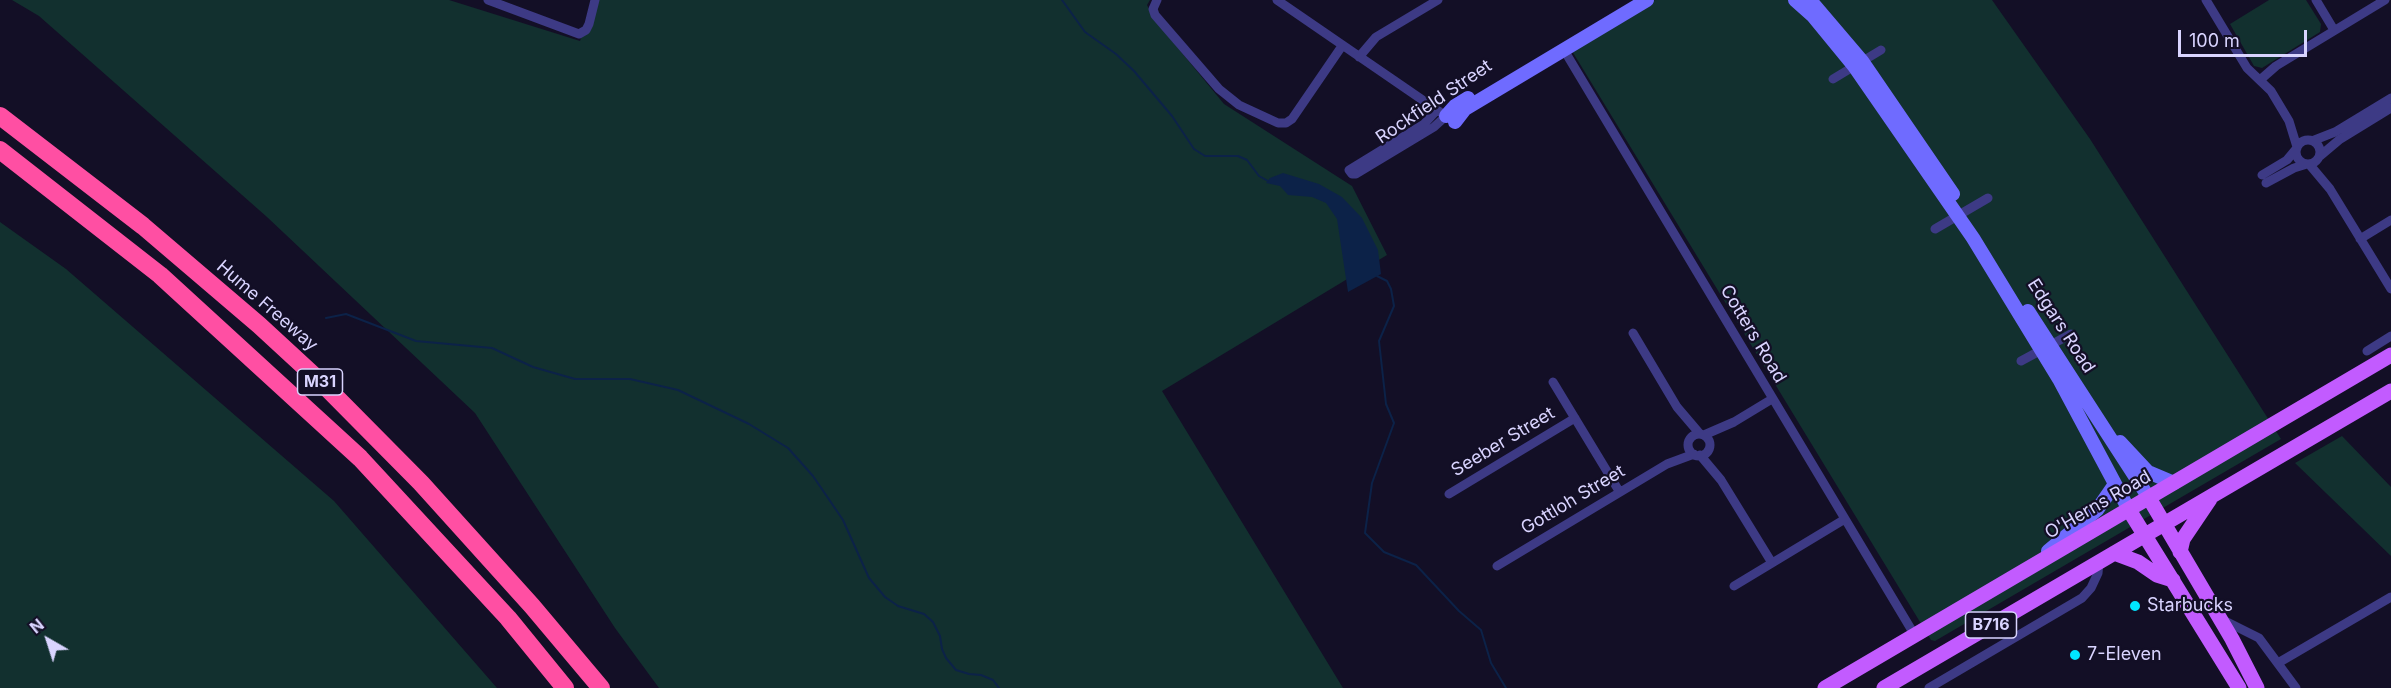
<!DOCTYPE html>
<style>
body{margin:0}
#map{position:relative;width:2391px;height:688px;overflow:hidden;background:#130f26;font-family:Inter,sans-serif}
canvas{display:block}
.north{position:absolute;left:18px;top:610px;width:60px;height:60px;-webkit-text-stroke:4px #130f26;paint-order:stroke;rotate:321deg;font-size:16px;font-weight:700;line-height:24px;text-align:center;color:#d9d4ff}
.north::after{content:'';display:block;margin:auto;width:21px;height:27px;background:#d9d4ff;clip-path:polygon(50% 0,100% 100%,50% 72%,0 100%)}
.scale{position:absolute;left:2178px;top:30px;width:129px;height:27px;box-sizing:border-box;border:3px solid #d9d4ff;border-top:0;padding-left:8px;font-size:18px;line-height:21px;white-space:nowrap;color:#d9d4ff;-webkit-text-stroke:4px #130f26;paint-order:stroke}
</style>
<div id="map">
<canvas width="2391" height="688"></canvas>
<div class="north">N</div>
<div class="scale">100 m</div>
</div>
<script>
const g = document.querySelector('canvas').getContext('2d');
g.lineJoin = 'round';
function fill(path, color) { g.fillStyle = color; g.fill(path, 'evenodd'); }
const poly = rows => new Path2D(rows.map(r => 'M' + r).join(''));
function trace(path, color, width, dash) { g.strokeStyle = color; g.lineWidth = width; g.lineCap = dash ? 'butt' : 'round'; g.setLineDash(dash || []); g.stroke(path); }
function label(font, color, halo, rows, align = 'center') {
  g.font = font + ' Inter,sans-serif'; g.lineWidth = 4.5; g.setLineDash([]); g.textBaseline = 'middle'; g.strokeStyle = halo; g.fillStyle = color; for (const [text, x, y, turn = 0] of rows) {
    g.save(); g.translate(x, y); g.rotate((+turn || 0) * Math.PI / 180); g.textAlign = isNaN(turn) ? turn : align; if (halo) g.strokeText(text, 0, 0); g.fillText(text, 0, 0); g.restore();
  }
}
const green = poly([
 [12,0,449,0,580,41,595,0,1150,0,1147,5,1154,19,1224,104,1352,186,1387,255,1162,391,1343,688,659,688,615,628,475,413,267,217,39,16],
 [1655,0,1992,0,2090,139,2281,439,1935,641,1931,640,1572,51],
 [2269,0,2306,0,2321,24,2320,32,2262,68,2254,66,2230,24],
 [0,222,66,269,334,501,497,688,0,688],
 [2342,436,2391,487,2391,556,2295,463]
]);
const water = poly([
 [1283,173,1319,184,1342,197,1362,218,1378,250,1381,274,1348,292,1337,219,1326,203,1312,197,1288,195,1280,186,1266,183,1270,178]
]);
const stream = poly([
 [1062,0,1085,32,1116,54,1134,71,1172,116,1194,149,1205,156,1238,156,1247,160,1259,176,1268,181],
 [1377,276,1387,281,1391,289,1394,306,1379,341,1386,404,1394,423,1372,483,1365,533,1384,552,1416,565,1459,611,1481,630,1491,663,1506,688],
 [326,318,346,314,416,341,492,348,533,367,575,379,630,379,678,390,749,424,788,448,813,476,843,520,869,578,885,597,898,606,924,614,933,622,940,636,942,649,946,658,956,670,969,674,981,675,993,680,999,688]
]);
const street = poly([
 [488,0,579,34,586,30,589,24,595,0],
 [1157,0,1153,9,1155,15,1219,89,1239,105,1278,123,1286,123,1292,119,1342,46],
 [1277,0,1440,112],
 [2206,0,2247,68,2271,91,2289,121,2297,147],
 [2316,0,2334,30],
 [1564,50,1914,634],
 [1359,57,1376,37,1438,0],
 [1833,79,1881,50],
 [2260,80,2276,66,2385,0],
 [1437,110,1424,124,1349,170,1352,174,1356,174,1434,127,1446,116],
 '2296 152a12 12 0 1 1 24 0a12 12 0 1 1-24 0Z',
 [2312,141,2335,132,2391,98],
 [2320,156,2339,140,2391,108],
 [2309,164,2330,189,2391,289],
 [2262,175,2287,160,2297,148],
 [2266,183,2294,168,2307,164],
 [1935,229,1988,198],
 [2360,239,2391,220],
 [1633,333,1677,407,1700,434],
 [2367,351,2391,336],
 [2021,361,2071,334],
 [1553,382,1619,491],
 '1688 445a11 11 0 1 1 22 0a11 11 0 1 1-22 0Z',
 [1704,435,1734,422,1772,399],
 [1700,455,1721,480,1772,563],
 [1449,494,1575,418],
 [1497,566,1667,464,1694,454],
 [1734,586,1845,519],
 [2223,620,2259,638,2296,688],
 [2278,663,2391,597],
 [1929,688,2082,598,2091,588,2098,573,2099,562]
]);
const secondary = poly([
 [1795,0,1813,16,1854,66,1973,238,2059,379,2129,510],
 [1810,0,1862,61,1953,194],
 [1446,116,1455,106,1468,98],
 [1455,122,1465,109,1647,0],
 [2028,311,2149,498],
 [2120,442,2148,472,2174,483],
 [2048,551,2097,510,2115,484]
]);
const primary = poly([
 [2149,498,2232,639,2257,688],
 [2129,510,2239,688],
 [2180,552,2183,539,2210,499],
 [2114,553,2138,562,2157,575,2173,580],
 [1825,688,2391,355],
 [1884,688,2391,391]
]);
const highway = poly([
 [0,116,143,226,259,325,323,384,421,483,532,606,601,688],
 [0,150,160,275,360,458,508,618,565,688]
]);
const markers = [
 [2135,606,6,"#00e5ff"],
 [2075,655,6,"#00e5ff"]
];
const shields = [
 [320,382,45],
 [1991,625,51]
];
const shieldNames = [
 ["M31",320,382],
 ["B716",1991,625]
];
const streetNames = [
 ["Rockfield Street",1434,102,-34],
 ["Hume Freeway",267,306,41],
 ["Edgars Road",2061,326,57],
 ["Cotters Road",1753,334,59],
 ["Seeber Street",1503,442,-31],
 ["Gottloh Street",1573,500,-31],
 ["O'Herns Road",2098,505,-30]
];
const poiNames = [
 ["Starbucks",2147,606],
 ["7-Eleven",2087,655]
];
fill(green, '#12302f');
fill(water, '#0c2248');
trace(stream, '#0c2248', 2);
trace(street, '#3d3a85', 9);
trace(secondary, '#6f6bff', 14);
trace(primary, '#c25bff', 15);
trace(highway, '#ff4fa3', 18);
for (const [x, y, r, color] of markers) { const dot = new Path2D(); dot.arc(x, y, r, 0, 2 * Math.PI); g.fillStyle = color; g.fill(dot); trace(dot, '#130f26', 2); }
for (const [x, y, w] of shields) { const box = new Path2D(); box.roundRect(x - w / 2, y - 13, w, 26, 4.5); g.fillStyle = '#130f26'; g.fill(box); trace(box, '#d9d4ff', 1.5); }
label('bold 16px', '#d9d4ff', null, shieldNames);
label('18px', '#d9d4ff', '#130f26', streetNames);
label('18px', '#d9d4ff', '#130f26', poiNames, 'left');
</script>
